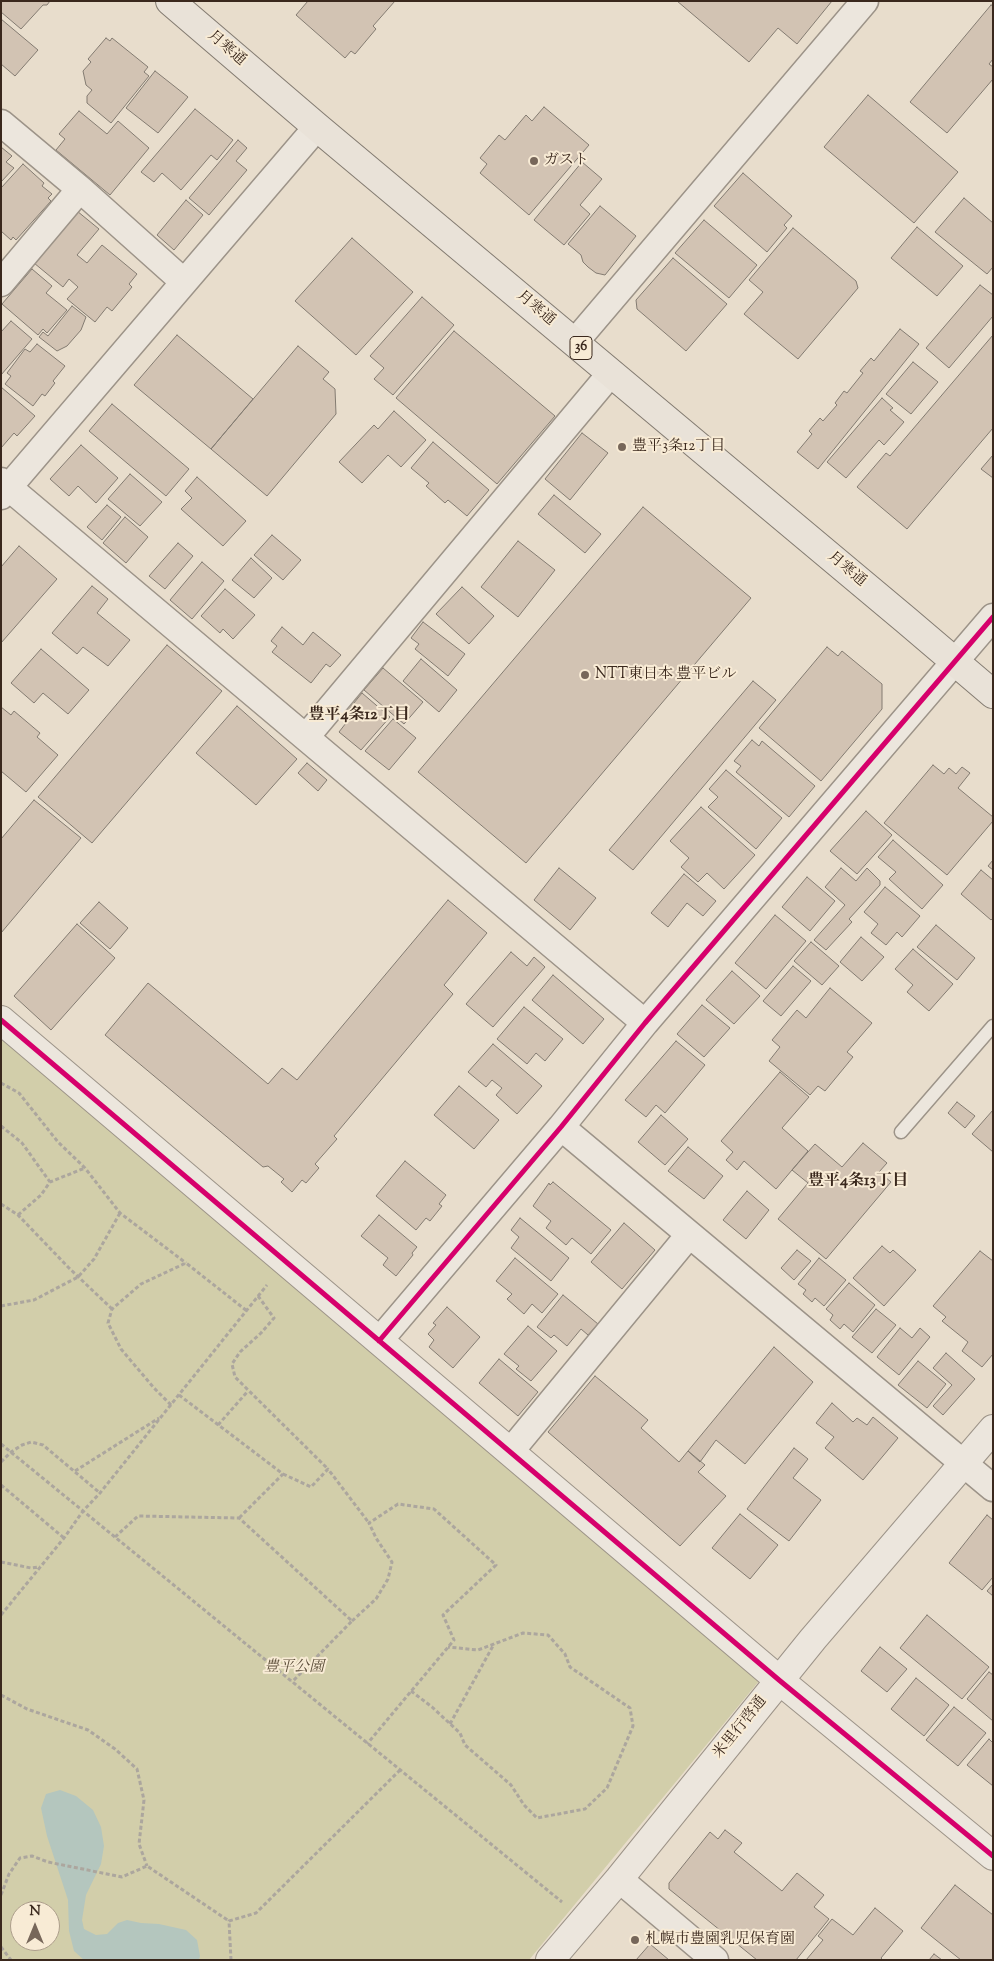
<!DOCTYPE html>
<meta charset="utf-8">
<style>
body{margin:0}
#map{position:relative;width:994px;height:1961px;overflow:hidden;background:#e8ddcc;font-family:"Sorts Mill Goudy",serif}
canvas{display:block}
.frame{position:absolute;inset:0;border:2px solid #3a281d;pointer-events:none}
.north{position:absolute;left:10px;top:1901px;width:50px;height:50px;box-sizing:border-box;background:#f8ebd5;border:1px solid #ac9d8b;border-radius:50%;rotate:0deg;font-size:14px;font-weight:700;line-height:20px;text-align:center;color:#3a281d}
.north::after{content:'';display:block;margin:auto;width:18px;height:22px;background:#77675a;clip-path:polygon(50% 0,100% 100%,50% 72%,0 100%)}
</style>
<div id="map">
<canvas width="994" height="1961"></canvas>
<div class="frame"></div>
<div class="north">N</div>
</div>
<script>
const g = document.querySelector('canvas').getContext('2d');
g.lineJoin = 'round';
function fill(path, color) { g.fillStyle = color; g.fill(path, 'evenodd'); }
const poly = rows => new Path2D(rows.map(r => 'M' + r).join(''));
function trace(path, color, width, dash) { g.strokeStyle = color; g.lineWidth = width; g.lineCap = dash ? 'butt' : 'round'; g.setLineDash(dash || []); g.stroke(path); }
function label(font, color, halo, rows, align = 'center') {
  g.font = font + ' "Sorts Mill Goudy","Noto Serif JP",serif'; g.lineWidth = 4; g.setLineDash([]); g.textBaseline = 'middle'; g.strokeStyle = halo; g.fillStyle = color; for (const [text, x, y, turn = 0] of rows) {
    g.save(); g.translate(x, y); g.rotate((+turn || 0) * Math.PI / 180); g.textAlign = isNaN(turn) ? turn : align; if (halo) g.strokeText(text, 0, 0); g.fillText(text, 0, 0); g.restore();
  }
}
const green = poly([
 [1,1035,759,1681,529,1960,1,1960],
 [20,1911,50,1911,50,1941,20,1941]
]);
const water = poly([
 [60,1790,76,1796,93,1810,101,1827,104,1846,101,1864,86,1895,82,1920,84,1929,96,1935,107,1934,118,1923,127,1920,141,1923,159,1924,186,1930,197,1940,200,1956,199,1960,84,1960,74,1951,69,1931,68,1900,47,1836,41,1808,46,1794]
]);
const building = poly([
 [1,1,50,1,47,5,43,5,21,29,1,12,1,1],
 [308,1,395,1,373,26,376,29,355,54,351,51,345,58,296,15,308,1],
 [677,1,832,1,797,44,778,28,749,62,677,1],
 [991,5,993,6,993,59,989,64,993,67,993,79,947,133,910,102,991,5],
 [1,19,38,50,15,76,1,64,1,19],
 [106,38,110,41,112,38,148,67,144,72,149,76,111,123,87,103,87,96,92,90,86,85,83,71,91,62,88,59,106,38],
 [155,71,188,97,158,133,126,108,155,71],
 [868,95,958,172,914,223,824,147,868,95],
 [544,107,589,145,529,215,480,173,487,164,480,158,499,135,505,140,526,115,532,121,544,107],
 [195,109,233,140,217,160,211,155,181,190,162,173,154,182,141,172,195,109],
 [79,111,107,134,118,121,149,148,110,195,56,150,65,139,59,134,79,111],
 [238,140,247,148,236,161,247,170,209,215,189,198,238,140],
 [1,147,12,156,6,162,14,168,1,182,1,147],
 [582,162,602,179,580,205,590,214,564,245,534,220,582,162],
 [23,164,44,183,42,186,52,194,48,198,51,201,16,240,13,237,11,240,1,231,1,188,23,164],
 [743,173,792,216,784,225,787,228,767,252,714,206,743,173],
 [964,198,993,223,993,267,987,274,935,232,964,198],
 [186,200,203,215,174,250,157,235,186,200],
 [600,206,636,236,605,275,596,273,588,267,583,262,581,255,568,244,600,206],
 [77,211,99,229,77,255,87,263,102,245,137,274,129,284,132,287,112,311,107,307,95,322,67,299,78,287,69,279,63,287,34,263,77,211],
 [704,220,757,265,729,298,675,253,704,220],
 [917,227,963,266,937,296,891,258,917,227],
 [793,228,856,281,858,288,798,359,744,314,763,292,749,280,793,228],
 [352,238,413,292,356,355,295,301,352,238],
 [673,258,727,304,686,351,637,309,636,300,673,258],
 [32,269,52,286,46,293,67,310,47,333,43,329,38,335,2,304,32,269],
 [980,285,993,295,993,316,949,368,926,348,980,285],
 [422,297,454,325,393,395,374,379,384,368,370,356,422,297],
 [72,306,86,317,81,330,67,346,57,351,39,337,43,332,48,336,72,306],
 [11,321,32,339,1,375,1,332,11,321],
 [900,329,919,344,818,469,797,452,812,434,809,431,820,418,823,421,837,405,835,403,844,391,847,393,863,373,860,371,871,358,874,361,900,329],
 [454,331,555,416,497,484,396,398,454,331],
 [177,335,253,399,211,449,134,385,177,335],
 [993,335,993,428,907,529,857,487,886,453,890,456,993,335],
 [37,344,65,366,53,381,55,383,45,396,42,394,33,406,5,384,11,376,7,373,25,349,30,352,37,344],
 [298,346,329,372,323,379,335,389,336,414,267,496,211,449,298,346],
 [913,362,938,382,911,414,886,394,913,362],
 [1,387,35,416,17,436,14,433,1,448,1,387],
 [882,398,893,408,890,410,904,422,884,445,879,440,846,478,827,462,882,398],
 [112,404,189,469,166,496,89,431,112,404],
 [394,411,426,440,401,467,388,455,362,483,339,462,374,425,378,429,394,411],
 [582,433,608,453,570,500,545,479,582,433],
 [433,442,489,490,467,516,448,500,445,503,426,486,429,483,411,468,433,442],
 [81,445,118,478,96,503,78,486,69,496,50,479,81,445],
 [993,455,993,478,981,469,993,455],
 [130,474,162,502,140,526,108,499,130,474],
 [197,477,246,521,223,546,181,509,192,498,185,491,197,477],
 [554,495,601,534,585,553,538,514,554,495],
 [107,505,121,517,102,540,87,527,107,505],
 [643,507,751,598,526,863,418,772,643,507],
 [125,517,148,537,126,563,103,543,125,517],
 [272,535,301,560,283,580,254,555,272,535],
 [518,541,555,570,518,617,481,587,518,541],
 [178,543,193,556,165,589,149,576,178,543],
 [19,546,57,579,1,643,1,567,19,546],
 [251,558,272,578,254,598,232,580,251,558],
 [202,562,224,581,192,619,170,600,202,562],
 [92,586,108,599,97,613,130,640,108,666,83,647,77,654,52,633,92,586],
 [462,587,494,616,469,644,436,614,462,587],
 [225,589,255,615,233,639,223,629,220,633,201,616,225,589],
 [423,622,465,654,448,676,415,649,419,644,411,638,423,622],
 [282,627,303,645,313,632,341,655,330,667,326,664,311,683,272,652,277,646,271,641,282,627],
 [167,645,222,691,92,843,38,797,167,645],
 [827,647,838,656,842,651,882,684,882,709,821,781,759,728,827,647],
 [41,649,89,690,68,714,43,693,34,703,11,683,41,649],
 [421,659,457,690,439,712,403,681,421,659],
 [383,668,423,702,404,724,364,690,383,668],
 [753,681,776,700,633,870,609,850,753,681],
 [362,693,390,717,361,750,339,732,346,723,341,719,362,693],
 [237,706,297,759,256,805,196,753,237,706],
 [1,707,11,715,14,711,40,733,37,737,58,755,26,792,1,771,1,707],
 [393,719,416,738,389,770,365,751,393,719],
 [752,740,759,746,762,741,815,786,789,817,736,772,741,766,734,761,752,740],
 [307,763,327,780,318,791,298,773,307,763],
 [933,765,944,774,949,768,956,774,962,767,970,773,958,788,993,817,993,821,947,875,884,823,933,765],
 [726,770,782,818,756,849,708,807,718,797,709,789,726,770],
 [34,800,81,838,1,933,1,839,34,800],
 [701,807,755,855,724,889,707,873,698,882,681,867,689,858,670,841,701,807],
 [866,811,892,835,857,874,830,851,866,811],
 [893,840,943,885,922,909,889,879,896,872,878,857,893,840],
 [993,860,993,870,988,866,993,860],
 [559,868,596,898,570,930,534,900,559,868],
 [841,868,856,881,867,868,880,881,880,885,849,919,852,922,826,950,814,940,845,905,825,887,841,868],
 [981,870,993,880,993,918,991,920,961,894,981,870],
 [684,874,716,901,703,916,687,903,668,927,651,913,684,874],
 [807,877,835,901,810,931,782,907,807,877],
 [885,887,920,916,902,937,897,932,886,945,871,933,878,924,864,912,885,887],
 [448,900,487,933,444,985,453,994,334,1136,337,1139,315,1164,319,1168,306,1183,302,1180,292,1192,281,1182,284,1179,268,1166,263,1167,105,1035,148,983,268,1084,282,1068,297,1080,448,900],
 [99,902,128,928,110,949,80,923,99,902],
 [775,915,806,941,766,989,735,963,775,915],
 [77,924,115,958,51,1030,14,996,77,924],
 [936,925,975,958,957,980,917,947,936,925],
 [861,937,884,957,862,981,840,962,861,937],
 [811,942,839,966,822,985,794,961,811,942],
 [913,949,953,984,929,1011,907,992,913,985,895,969,913,949],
 [511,952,527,966,534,957,545,967,493,1027,466,1004,511,952],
 [793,966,811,981,781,1016,763,1001,793,966],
 [732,971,760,996,734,1024,706,1000,732,971],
 [553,975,604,1019,583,1044,532,1000,553,975],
 [830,988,872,1023,847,1052,853,1057,825,1091,818,1086,810,1095,769,1061,780,1047,772,1040,797,1010,806,1018,830,988],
 [702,1005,730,1028,704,1057,677,1034,702,1005],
 [524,1007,563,1039,545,1061,536,1053,527,1064,497,1039,524,1007],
 [676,1041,705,1065,665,1113,656,1105,646,1117,625,1100,676,1041],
 [493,1044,542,1086,517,1114,496,1095,502,1088,492,1080,486,1087,468,1072,493,1044],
 [780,1072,809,1097,782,1128,808,1151,776,1189,744,1161,737,1170,726,1160,733,1152,721,1141,780,1072],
 [459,1086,499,1120,474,1149,434,1115,459,1086],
 [957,1102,975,1116,965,1128,948,1113,957,1102],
 [993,1110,993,1152,972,1134,993,1110],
 [661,1115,688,1139,665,1165,638,1142,661,1115],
 [863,1143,887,1163,879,1172,891,1182,826,1259,778,1219,808,1183,792,1170,815,1144,842,1167,863,1143],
 [688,1147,723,1176,704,1199,668,1171,688,1147],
 [405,1161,446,1195,439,1204,442,1206,430,1221,426,1218,416,1230,376,1196,405,1161],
 [553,1182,611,1230,591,1254,572,1238,566,1245,546,1228,551,1221,533,1206,549,1183,550,1185,553,1182],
 [747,1191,769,1210,746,1239,723,1220,747,1191],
 [379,1215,417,1247,412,1253,413,1255,396,1276,383,1265,388,1258,361,1236,379,1215],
 [520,1218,569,1258,551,1281,511,1248,519,1237,511,1230,520,1218],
 [624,1223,655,1250,622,1289,591,1262,624,1223],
 [882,1246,890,1253,893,1250,916,1270,884,1306,853,1278,882,1246],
 [797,1250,811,1261,794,1280,781,1268,797,1250],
 [980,1251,993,1261,993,1354,982,1367,962,1351,968,1342,942,1321,946,1317,933,1306,980,1251],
 [515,1258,558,1294,542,1313,532,1304,524,1314,507,1299,512,1294,496,1281,515,1258],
 [819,1258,846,1280,824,1306,815,1298,812,1302,803,1294,806,1290,798,1284,819,1258],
 [849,1283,875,1305,853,1332,844,1324,840,1329,830,1320,833,1315,826,1309,849,1283],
 [563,1295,598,1324,588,1335,581,1329,567,1346,554,1335,551,1338,537,1327,563,1295],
 [447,1307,480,1337,453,1368,429,1347,434,1340,428,1334,436,1325,433,1323,447,1307],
 [876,1309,896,1325,872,1353,852,1337,876,1309],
 [528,1326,557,1351,531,1381,516,1369,519,1366,504,1354,528,1326],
 [900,1328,912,1338,920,1328,930,1337,899,1375,877,1357,900,1328],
 [774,1347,813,1382,745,1464,716,1440,700,1462,688,1451,774,1347],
 [946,1353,975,1379,943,1415,933,1406,952,1385,933,1368,946,1353],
 [499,1359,538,1392,518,1416,479,1383,499,1359],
 [918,1361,946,1384,927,1408,898,1385,918,1361],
 [595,1376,648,1420,641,1428,679,1462,688,1451,705,1465,698,1472,726,1496,680,1546,548,1432,595,1376],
 [832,1403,853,1422,857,1418,867,1425,873,1417,898,1438,863,1480,825,1448,834,1437,816,1423,832,1403],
 [794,1448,808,1459,793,1478,821,1500,789,1541,747,1509,794,1448],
 [740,1514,778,1545,750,1579,712,1548,740,1514],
 [987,1515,993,1520,993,1577,982,1590,949,1563,987,1515],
 [993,1584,993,1596,987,1591,993,1584],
 [927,1615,989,1667,962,1699,900,1648,927,1615],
 [880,1647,907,1669,887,1692,861,1671,880,1647],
 [989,1672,993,1675,993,1721,967,1699,989,1672],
 [916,1678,949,1705,924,1736,891,1709,916,1678],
 [954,1707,986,1733,958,1766,926,1740,954,1707],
 [989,1739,993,1743,993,1786,967,1765,989,1739],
 [725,1830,742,1843,734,1852,782,1891,797,1873,824,1895,814,1907,829,1919,796,1960,757,1960,669,1889,669,1883,710,1832,718,1839,725,1830],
 [955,1885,993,1915,993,1960,961,1960,921,1928,955,1885],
 [875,1908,903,1931,881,1958,883,1960,806,1960,823,1940,818,1936,832,1919,853,1935,875,1908],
 [650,1944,669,1960,636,1960,650,1944],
 [934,1954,942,1960,929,1960,934,1954]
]);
const path = poly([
 [1,1083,19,1093,58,1142,85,1168,120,1213,186,1263],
 [1,1126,22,1143,50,1182],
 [1,1204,18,1215,68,1267,112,1309],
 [18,1215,41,1195,50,1182,85,1168],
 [258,1296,274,1318,261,1333,240,1352,232,1364,235,1377,328,1469],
 [1,1306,34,1300,78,1277,94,1259,120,1213],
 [179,1395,283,1474,239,1518],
 [171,1405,154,1388,121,1349,108,1323,112,1309,141,1284,186,1263,247,1311],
 [218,1425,248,1391],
 [1,1444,562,1902],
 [1,1462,11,1452,22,1445,31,1442,43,1445,100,1493],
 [75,1471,159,1418],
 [283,1474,311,1487,328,1469,369,1523],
 [1,1485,64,1538],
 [115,1537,138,1516,239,1518,352,1621,292,1682],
 [1,1562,31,1568,40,1567],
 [1,1615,64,1538,83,1511,100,1493,267,1285],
 [352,1621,376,1599,388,1579,392,1562,376,1538,369,1523,398,1504,434,1509,496,1565,443,1615,454,1640,367,1744],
 [411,1691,432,1707,460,1733,465,1745,511,1785,524,1805,537,1818,585,1809,607,1788,633,1726,630,1708,570,1667,565,1654,548,1635,523,1633,478,1650,448,1647],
 [1,1695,27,1709,88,1730,115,1749,137,1769,144,1800,139,1844,147,1866],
 [450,1724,494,1644],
 [1,1895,9,1874,20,1858,32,1856,48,1862,122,1877,147,1866,229,1921],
 [1,1947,11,1960],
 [231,1960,229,1921,256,1913,400,1770]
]);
const service = poly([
 [901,1132,993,1026]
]);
const minor = poly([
 [1,123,80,189],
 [1,283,80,189,184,282],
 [575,342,865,1],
 [1,481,645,1023],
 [1,496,317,127],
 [306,737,611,373],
 [561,1127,993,1488],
 [379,1341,561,1127,645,1023,993,617],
 [510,1452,689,1235],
 [619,1879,715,1960]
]);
const tertiary = poly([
 [1,1020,779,1680,993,1856],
 [550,1960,619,1879,813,1639,993,1429]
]);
const trunk = poly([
 [170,1,317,127,906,620,993,694]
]);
const cycleway = poly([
 [1,1020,779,1680,993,1856],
 [379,1341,561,1127,645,1023,993,617]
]);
const markers = [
 [534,161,5,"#77675a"],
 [622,447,5,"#77675a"],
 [585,675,5,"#77675a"],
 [635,1940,5,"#77675a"]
];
const shields = [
 [581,348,22]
];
const shieldNames = [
 ["36",581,348]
];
const streetNames = [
 ["月寒通",226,49,41],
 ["月寒通",535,309,40],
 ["月寒通",846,570,40],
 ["米里行啓通",741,1728,-51]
];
const poiNames = [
 ["ガスト",544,161],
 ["豊平3条12丁目",632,447],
 ["NTT東日本 豊平ビル",595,675],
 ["札幌市豊園乳児保育園",645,1940]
];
const parkNames = [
 ["豊平公園",294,1668]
];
const neighbourhoodNames = [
 ["豊平4条12丁目",359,716],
 ["豊平4条13丁目",858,1182]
];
fill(green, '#d2ceaa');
fill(water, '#b4c6be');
fill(building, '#d2c3b3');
trace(building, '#837b71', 1);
trace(service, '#9c9388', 15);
trace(minor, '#9c9388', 29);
trace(tertiary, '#9c9388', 30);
trace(trunk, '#837b71', 30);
trace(path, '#aca69e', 3, [4, 2.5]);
trace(service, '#ece6dd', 12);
trace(minor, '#ece6dd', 26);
trace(tertiary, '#ece6dd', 28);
trace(trunk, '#e9e2d8', 28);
trace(cycleway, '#d6006c', 5);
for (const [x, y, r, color] of markers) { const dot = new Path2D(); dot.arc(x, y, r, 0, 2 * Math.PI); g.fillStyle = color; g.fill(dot); trace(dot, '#f8ebd5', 2); }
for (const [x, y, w] of shields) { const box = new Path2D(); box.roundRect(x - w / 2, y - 11.5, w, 23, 4); g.fillStyle = '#f8ebd5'; g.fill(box); trace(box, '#3a281d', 1); }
label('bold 14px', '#3a281d', null, shieldNames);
label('15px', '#3a281d', '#f8ebd5', streetNames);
label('15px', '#3a281d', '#f8ebd5', poiNames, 'left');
label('italic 15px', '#5c4e3a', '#f8ebd5', parkNames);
label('bold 16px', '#3a281d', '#f8ebd5', neighbourhoodNames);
</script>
